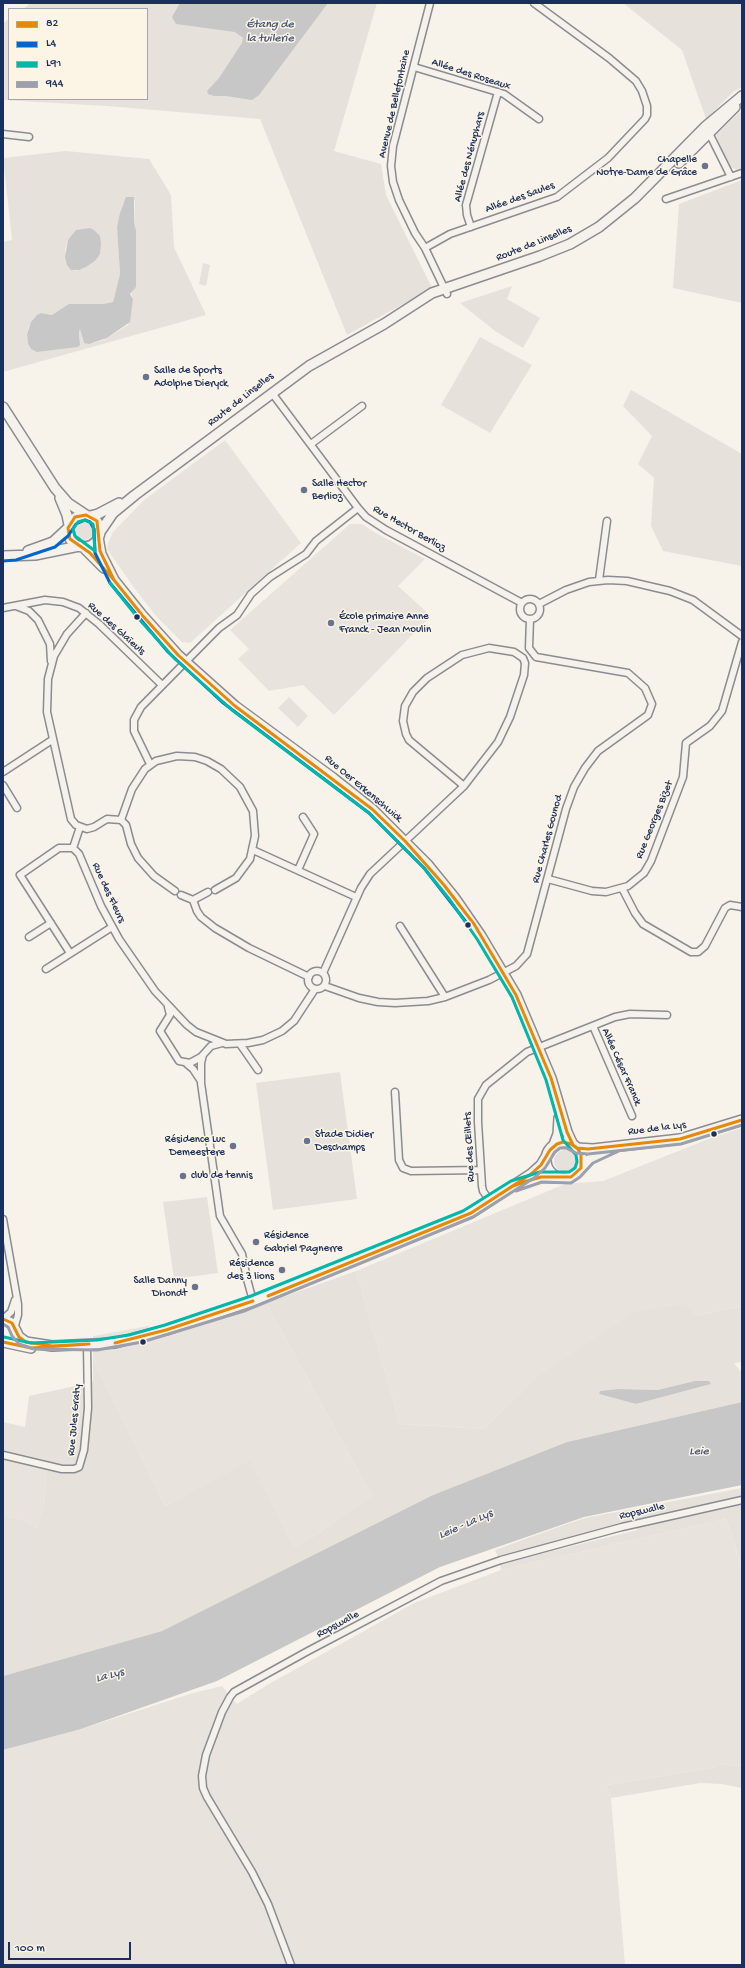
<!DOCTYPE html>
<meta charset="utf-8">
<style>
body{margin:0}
#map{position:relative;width:745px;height:1968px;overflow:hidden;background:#f7f3ea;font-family:"Gochi Hand",sans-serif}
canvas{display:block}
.frame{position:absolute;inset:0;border:4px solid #1b2f5e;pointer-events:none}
.legend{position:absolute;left:8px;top:8px;width:140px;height:92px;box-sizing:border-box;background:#fcf5e5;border:1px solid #a2a6af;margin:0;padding:5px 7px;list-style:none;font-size:12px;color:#1b2f5e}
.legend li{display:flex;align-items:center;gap:8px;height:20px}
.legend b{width:20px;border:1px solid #a2a6af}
.scale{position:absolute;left:8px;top:1942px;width:123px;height:18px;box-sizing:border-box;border:2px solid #1b2f5e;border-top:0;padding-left:5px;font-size:12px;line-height:14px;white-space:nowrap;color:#1b2f5e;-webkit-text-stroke:3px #fcf5e5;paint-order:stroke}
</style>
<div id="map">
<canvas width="745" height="1968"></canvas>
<div class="frame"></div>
<ul class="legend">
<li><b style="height:5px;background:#e88809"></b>82</li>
<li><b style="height:5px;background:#06c"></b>L4</li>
<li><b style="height:5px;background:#00b8aa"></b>L91</li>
<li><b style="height:5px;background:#9ba0ac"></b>944</li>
</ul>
<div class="scale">100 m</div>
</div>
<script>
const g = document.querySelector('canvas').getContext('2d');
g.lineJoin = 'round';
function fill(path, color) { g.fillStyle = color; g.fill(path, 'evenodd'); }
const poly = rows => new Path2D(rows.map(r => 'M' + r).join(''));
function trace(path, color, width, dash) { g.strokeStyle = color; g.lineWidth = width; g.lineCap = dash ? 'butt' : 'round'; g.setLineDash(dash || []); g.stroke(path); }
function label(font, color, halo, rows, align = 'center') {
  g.font = font + ' "Gochi Hand",sans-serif'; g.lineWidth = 3; g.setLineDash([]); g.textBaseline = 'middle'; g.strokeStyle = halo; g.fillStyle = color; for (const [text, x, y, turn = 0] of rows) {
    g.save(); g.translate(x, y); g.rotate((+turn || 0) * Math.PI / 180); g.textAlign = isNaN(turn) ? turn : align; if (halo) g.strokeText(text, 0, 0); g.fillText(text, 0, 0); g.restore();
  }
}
const built = poly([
 [225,440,301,543,190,643,182,642,156,616,135,589,107,549,108,543,113,532,144,500],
 [350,524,362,524,374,532,425,559,398,586,431,616,334,715,303,685,269,691,238,659,249,649,230,630],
 [742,1128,742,1306,695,1316,535,1379,484,1429,400,1424,356,1271,565,1184,603,1181,711,1138],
 [266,1303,372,1496,316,1535,294,1547,250,1462,165,1506,93,1359,93,1336,149,1326,151,1336],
 [3,1450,47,1461,44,1507,37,1528,26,1521,3,1515],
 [726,1519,742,1568,742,1766,717,1764,717,1767,607,1785,611,1798,625,1965,3,1965,3,1750,81,1729,193,1693,222,1686,237,1704,267,1685,414,1603,501,1570]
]);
const green = poly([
 [31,3,377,3,334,151,381,164,386,195,432,288,347,335,260,119,107,106,3,100,3,23,9,19,9,99,147,99,147,9,23,9],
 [623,3,742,3,742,87,733,92,706,119,682,50],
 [742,110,742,168,737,170,729,166,716,135],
 [66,151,149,159,171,195,174,247,206,315,3,372,3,242,12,240,3,158],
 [129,197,132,197,135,201,134,223,136,230,136,287,131,292,133,299,128,325,104,340,93,343,83,342,81,329,79,333,80,341,75,347,37,352,31,349,28,344,27,334,29,326,35,317,41,313,52,315,70,304,103,304,113,302,120,274,117,227,123,204],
 [68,240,95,261,86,267,75,271,65,251],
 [742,180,742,303,673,288,679,204],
 [203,263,210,265,206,286,199,284],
 [512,286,507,299,540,318,523,348,495,331,460,303],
 [480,337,532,365,490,433,441,405],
 [631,390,742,454,742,566,663,551,651,526,654,478,638,464,652,436,623,406],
 '74 530a10 10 0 1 1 20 0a10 10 0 1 1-20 0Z',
 [289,697,308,716,298,727,278,708],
 [340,1072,357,1199,273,1210,256,1083],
 '554 1161a11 11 0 1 1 22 0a11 11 0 1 1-22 0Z',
 [207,1197,218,1273,174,1279,163,1202],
 [356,1271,400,1424,484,1429,535,1379,636,1312,685,1304,695,1316,742,1306,742,1362,734,1363,742,1373,742,1402,567,1442,433,1495,162,1631,3,1676,3,1515,26,1521,37,1528,44,1507,47,1461,3,1450,3,1422,25,1427,29,1396,93,1382,93,1359,165,1506,250,1461,294,1547,316,1535,372,1496,266,1303],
 [711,1384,636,1404,599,1394,600,1391,618,1389,658,1390],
 [742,1488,742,1567,726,1519,501,1570,500,1564,637,1530,634,1519,498,1557,495,1550,561,1526,585,1518],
 [717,1764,742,1766,742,1788,721,1784,700,1783,611,1798,607,1785,717,1767]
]);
const water = poly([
 [180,3,328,3,259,95,252,100,226,96,214,96,208,94,207,91,219,78,242,43,243,38,235,32,176,24,172,17],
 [126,197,134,197,134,223,136,230,136,287,130,294,133,299,130,322,107,338,89,344,84,343,80,329,79,333,80,345,78,347,37,352,31,349,28,344,27,334,31,322,37,315,41,313,52,315,69,304,103,304,113,302,120,274,117,227,120,213],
 [90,228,94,230,100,236,101,243,100,254,95,261,86,267,79,270,71,270,67,265,65,257,68,240,76,230],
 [695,1381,709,1381,711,1384,636,1404,599,1394,600,1391,618,1389,658,1390],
 [742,1402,742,1485,584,1517,440,1567,217,1681,81,1729,3,1750,3,1676,162,1631,433,1495,567,1442]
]);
const street = poly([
 [430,3,393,146,391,166,393,182,399,200,415,233,425,248,447,294],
 [414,67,504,94,539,119],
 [709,133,731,177],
 [3,134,29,137],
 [666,199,742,173],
 [471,227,467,215,466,205,498,92],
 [425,248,450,234,557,197,608,158,645,119,647,115,647,106,642,91,636,81,609,58,534,3],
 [272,393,358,508,366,517,386,530,522,603],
 [311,444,362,406],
 [599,580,607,521],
 '520 609a10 10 0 1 1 20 0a10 10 0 1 1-20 0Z',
 [539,604,566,590,589,582,608,580,627,581,670,591,693,600,742,636],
 [16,606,29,611,38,620,50,644,51,661],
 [3,608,45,600,63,602,79,608,99,624,162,685],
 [86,613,67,634,54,656,48,679,47,712,71,819,76,825,87,829,94,827,107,819,121,820],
 [150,764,134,731,134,720,141,707,219,628,237,615,251,594,270,577,306,554,316,541,358,508],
 [3,772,52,740],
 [3,785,17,808],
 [80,827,73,848,79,854,101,906,119,939,155,991,187,1025,196,1032,226,1044,248,1043,263,1040,282,1031,294,1021,315,989],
 [253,850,356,897],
 [298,870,314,834,303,817],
 [548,879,592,891,606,892,628,886,644,873,651,861,683,777,686,743,710,726,722,711,742,642],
 [622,888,635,913,643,924,691,952,698,952,705,946,725,908,730,905,742,907],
 [175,891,154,876,138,858,131,844,126,825,121,820,132,789,145,769,156,761,177,756,195,757,207,761,221,769,240,787,253,811,255,836,250,859,236,878,215,890],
 [181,895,193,900,208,892],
 [193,900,197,911,201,917,215,928,249,948,309,977],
 [400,926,445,997],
 [29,937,51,923],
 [70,953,20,875,59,848,73,848],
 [46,969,112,927],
 '308 980a9 9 0 1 1 18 0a9 9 0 1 1-18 0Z',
 [323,973,361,888,370,874,464,786,498,742,510,717,524,675,525,663,523,658,514,652,489,648,462,655,427,678,413,692,405,706,403,721,406,734,409,740,464,786],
 [325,986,359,998,378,1002,395,1003,428,1001,445,997,489,980,516,966,527,954,566,809,574,787,585,768,598,751,648,715,652,704,645,688,628,673,536,657,529,648,530,619],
 [168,1007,170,1015,160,1031,179,1061,190,1063,201,1057,211,1046,222,1043],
 [593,1026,632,1116],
 [240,1044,258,1070],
 [203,1055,201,1063,201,1083,220,1216,242,1254,247,1279,253,1301],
 [187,1064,193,1069,201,1081],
 [395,1092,399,1160,403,1168,411,1171,481,1170],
 [490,1201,483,1191,482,1186,478,1122,478,1099,486,1085,527,1052,615,1017,630,1014,667,1015],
 [3,1219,18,1304,18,1315,14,1329],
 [3,1319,11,1312,15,1300],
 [3,1455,62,1469,74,1469,79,1467,84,1450,88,1408,87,1345],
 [291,1965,268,1904,252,1872,207,1797,203,1788,202,1776,206,1755,222,1712,230,1697,234,1692,308,1651,441,1581,501,1560,622,1527,742,1500]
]);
const secondary = poly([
 [679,163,735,107],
 [3,407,55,488,68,503,86,515],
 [60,498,67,515,69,525],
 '68 531a16 16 0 1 1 32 0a16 16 0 1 1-32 0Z',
 [90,516,98,514,119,503],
 [100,532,113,513,135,495,309,366,384,324,432,293,540,256,570,244,599,227,635,198,706,126,742,96],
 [98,537,101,554,114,580,142,615,178,655,235,706,333,778,372,809,428,865,454,897,481,936,516,995,551,1078,567,1132,573,1145],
 [82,546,104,568],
 [28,551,53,542,68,528],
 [3,556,35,555,79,546],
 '546 1160a18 18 0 1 1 36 0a18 18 0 1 1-36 0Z',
 [553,1147,558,1134,559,1118],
 [577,1148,593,1149,680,1139,742,1120],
 [581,1168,590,1159,608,1150],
 [524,1182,541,1177,558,1178],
 [3,1319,12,1323,19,1337,26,1342,52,1346,115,1343,166,1330,253,1301,471,1213,531,1174,541,1165,547,1155],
 [3,1342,31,1348]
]);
const bus1 = poly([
 [86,515,97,521,100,551,114,580,90,553,70,539,68,528,75,517,86,515],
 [114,580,142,615,178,655,235,706,372,809,405,841,444,885,474,924,516,995,551,1078,567,1132,573,1145,577,1148,588,1149,680,1139,742,1120],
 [563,1142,571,1144,578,1149,581,1155,581,1168,571,1177,541,1177,524,1182,513,1186,471,1213,531,1174,541,1165,550,1150,557,1144,563,1142],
 [268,1296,471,1213],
 [268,1296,471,1213],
 [3,1319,12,1323,19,1337,26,1342,52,1346,89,1344],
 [166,1330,253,1301],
 [166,1330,253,1301],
 [3,1342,31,1348,89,1344],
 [115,1343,166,1330],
 [115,1343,166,1330]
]);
const bus2 = poly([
 [3,561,16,560,55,547,68,536,76,524,85,520,90,522,94,529,95,553,110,583,168,652,222,702,369,813,424,868,470,927]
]);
const bus3 = poly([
 [85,520,93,524,95,551,75,536,73,529,78,522,85,520],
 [4,1337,31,1343,97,1340,129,1335,165,1325,251,1296,463,1211,511,1181,540,1172,569,1172,575,1168,577,1162,576,1155,563,1140,546,1080,512,997,477,939,450,900,424,868,369,813,232,710,175,659,138,618,110,583]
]);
const bus4 = poly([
 [516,1191,542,1182,571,1183,580,1177,593,1163,619,1151],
 [3,1324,8,1327,12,1336,19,1344,34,1349,97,1350,142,1342,244,1311,473,1217,534,1178,545,1168,555,1152,560,1148,566,1148,576,1153,588,1154,681,1144,742,1125]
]);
const markers = [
 [705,166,4,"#68748f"],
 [146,377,4,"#68748f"],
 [304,490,4,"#68748f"],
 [137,617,3.5,"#1b2f5e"],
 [331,623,4,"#68748f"],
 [468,925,3.5,"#1b2f5e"],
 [714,1134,3.5,"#1b2f5e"],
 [307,1141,4,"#68748f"],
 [233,1146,4,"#68748f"],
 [183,1176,4,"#68748f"],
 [256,1242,4,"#68748f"],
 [282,1270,4,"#68748f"],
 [195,1287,4,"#68748f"],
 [143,1342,3.5,"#1b2f5e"]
];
const streetNames = [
 ["Allée des Roseaux",471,75,18],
 ["Avenue de Bellefontaine",395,104,-77],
 ["Allée des Nénuphars",470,157,-75],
 ["Allée des Saules",520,198,-20],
 ["Route de Linselles",534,244,-22],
 ["Route de Linselles",241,400,-38],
 ["Rue Hector Berlioz",409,529,30],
 ["Rue des Glaïeuls",116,629,42],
 ["Rue Oer Erkenschwick",363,789,40],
 ["Rue Georges Bizet",655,820,-68],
 ["Rue Charles Gounod",548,839,-75],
 ["Rue des Fleurs",108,893,65],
 ["Allée César Franck",621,1067,66],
 ["Rue de la Lys",657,1129,-7],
 ["Rue des Œillets",470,1147,-93],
 ["Rue Jules Graty",75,1420,-85],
 ["Ropswalle",642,1512,-13],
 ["Ropswalle",338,1625,-28]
];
const poiNames = [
 ["Chapelle",697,160,"right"],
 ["Notre-Dame de Grâce",697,173,"right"],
 ["Salle de Sports",154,371],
 ["Adolphe Dieryck",154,384],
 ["Salle Hector",312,484],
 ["Berlioz",312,497],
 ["École primaire Anne",339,617],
 ["Franck - Jean Moulin",339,630],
 ["Stade Didier",315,1135],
 ["Deschamps",315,1148],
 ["Résidence Luc",225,1140,"right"],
 ["Demeestere",225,1153,"right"],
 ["club de tennis",191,1176],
 ["Résidence",264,1236],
 ["Gabriel Pagnerre",264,1249],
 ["Résidence",274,1264,"right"],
 ["des 3 lions",274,1277,"right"],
 ["Salle Danny",187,1281,"right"],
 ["Dhondt",187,1294,"right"]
];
const waterNames = [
 ["Étang de",270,25],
 ["la tuilerie",270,39],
 ["Leie",699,1452],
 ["Leie - La Lys",466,1525,-24],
 ["La Lys",110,1676,-15]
];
fill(built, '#e8e4dd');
fill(green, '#e6e2db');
fill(water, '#c7c7c7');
trace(street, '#8a8c91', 9);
trace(secondary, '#8a8c91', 12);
trace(street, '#f5f2ec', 6);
trace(secondary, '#f5f2ec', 9);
trace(bus1, '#e88809', 3);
trace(bus2, '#06c', 3);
trace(bus3, '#00b8aa', 3);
trace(bus4, '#9ba0ac', 3);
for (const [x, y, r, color] of markers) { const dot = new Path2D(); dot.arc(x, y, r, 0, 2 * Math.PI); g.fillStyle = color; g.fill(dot); trace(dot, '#fcf5e5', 1.5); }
label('11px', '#1b2f5e', '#fcf5e5', streetNames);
label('11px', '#1b2f5e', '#fcf5e5', poiNames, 'left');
label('italic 12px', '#485779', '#fcf5e5', waterNames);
</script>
